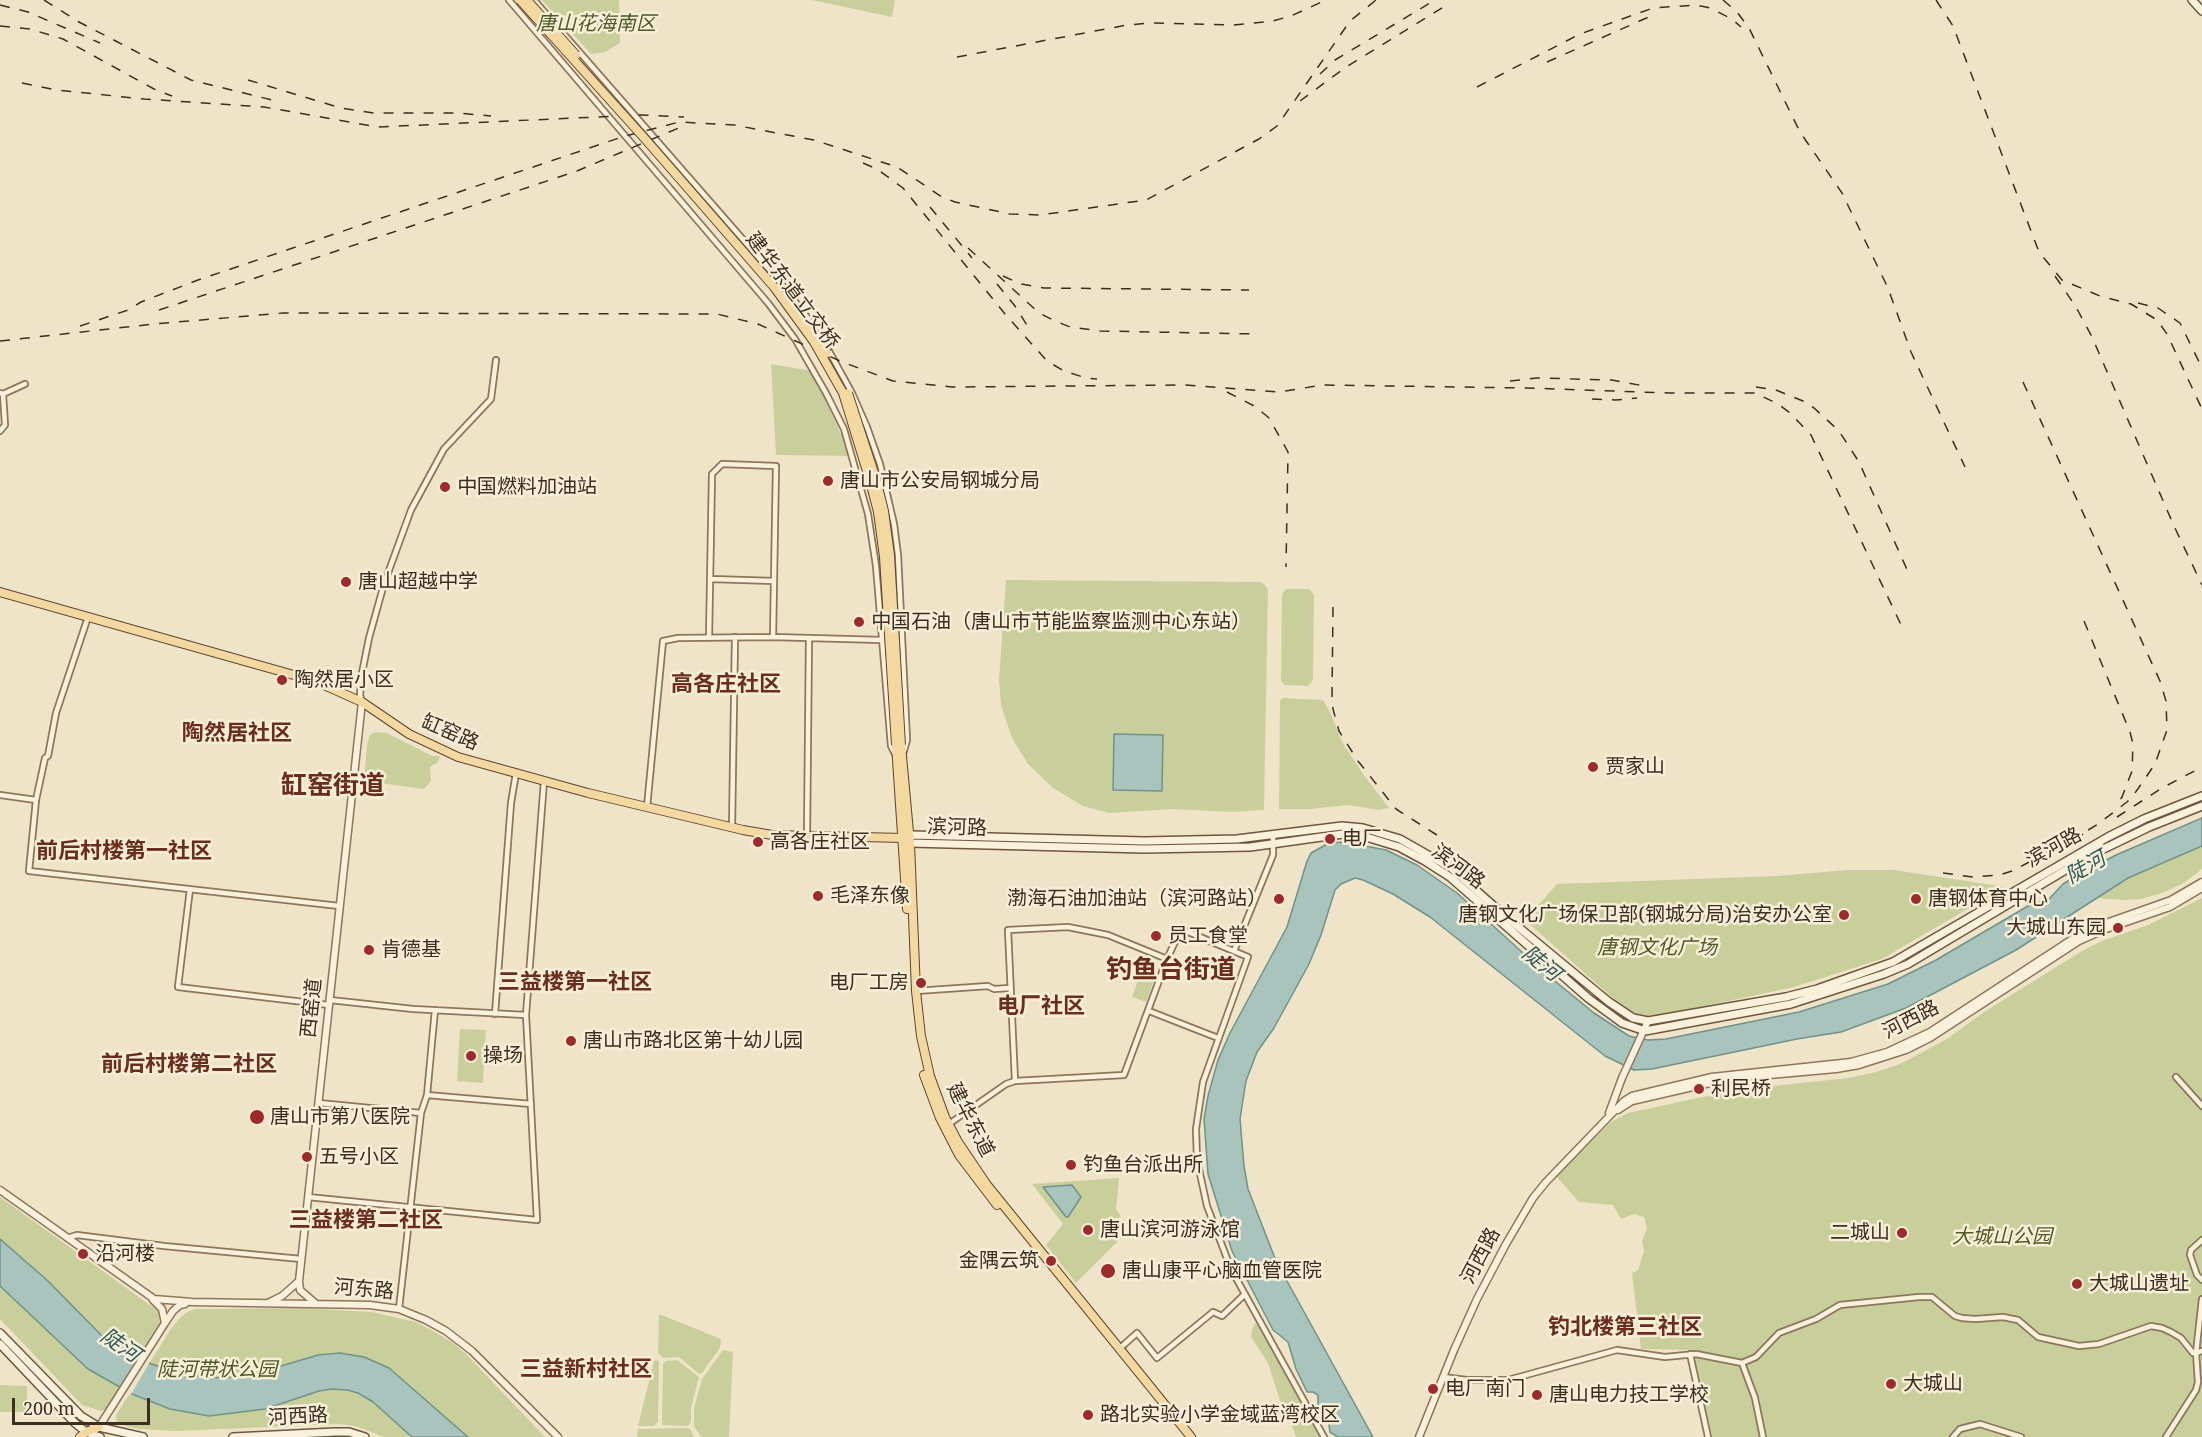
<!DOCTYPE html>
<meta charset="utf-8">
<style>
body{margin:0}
#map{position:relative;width:2202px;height:1437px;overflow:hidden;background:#f0e4c8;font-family:"Noto Serif",serif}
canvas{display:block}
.scale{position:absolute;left:12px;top:1398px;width:138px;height:27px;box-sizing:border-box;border:3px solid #3d2e20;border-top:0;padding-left:8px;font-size:18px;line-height:21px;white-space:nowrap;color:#3d2e20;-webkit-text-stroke:4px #f7eed8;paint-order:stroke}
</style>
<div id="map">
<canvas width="2202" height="1437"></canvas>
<div class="scale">200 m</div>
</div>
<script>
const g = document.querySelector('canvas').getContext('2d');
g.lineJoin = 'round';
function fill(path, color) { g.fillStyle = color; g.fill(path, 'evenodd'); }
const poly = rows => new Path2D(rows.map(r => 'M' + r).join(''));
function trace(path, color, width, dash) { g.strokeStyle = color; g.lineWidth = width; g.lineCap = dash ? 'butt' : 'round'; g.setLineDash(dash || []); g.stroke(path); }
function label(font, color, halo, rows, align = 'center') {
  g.font = font + ' "Noto Serif","Noto Sans SC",serif'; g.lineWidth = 5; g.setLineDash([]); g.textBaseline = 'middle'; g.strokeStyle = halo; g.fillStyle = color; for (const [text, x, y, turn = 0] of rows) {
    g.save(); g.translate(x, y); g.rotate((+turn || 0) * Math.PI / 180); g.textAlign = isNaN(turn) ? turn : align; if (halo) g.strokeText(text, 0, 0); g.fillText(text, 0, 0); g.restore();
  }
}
const green = poly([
 [542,0,619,0,620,43,605,52,591,54],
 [812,0,895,0,892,17],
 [771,364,812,371,851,456,776,455],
 [1006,580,1260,582,1265,585,1268,590,1264,810,1232,812,1172,809,1109,813,1083,806,1053,788,1028,764,1012,738,1001,705,999,680],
 [1286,589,1309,589,1314,595,1313,680,1308,686,1285,685,1281,681,1282,594],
 [1283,698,1323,700,1331,714,1342,742,1363,774,1389,808,1379,810,1348,805,1310,809,1279,809,1280,701],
 [376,732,387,733,432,756,440,756,438,762,430,767,431,781,424,789,364,781,367,745,370,735],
 [2202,846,2202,869,2184,883,2162,893,2141,899,2124,900,2095,898,2128,878],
 [1848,870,1894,870,2005,887,1882,959,1794,987,1677,1012,1648,1016,1638,1015,1625,1009,1525,920,1557,884,1777,876],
 [2202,898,2202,1437,1712,1437,1692,1350,1641,1349,1632,1273,1638,1270,1644,1251,1642,1241,1647,1228,1644,1217,1634,1214,1621,1219,1613,1205,1579,1202,1556,1176,1611,1122,1628,1113,1735,1090,1848,1078,1876,1072,1900,1064,1947,1039,1984,1012,2082,951,2102,941,2148,925],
 [1141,972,1155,977,1146,1002,1132,997],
 [460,1029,486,1030,483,1083,457,1081],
 [1119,1178,1116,1209,1121,1216,1113,1223,1123,1236,1076,1283,1046,1245,1063,1224,1032,1184],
 [0,1197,161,1313,159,1325,107,1409,101,1411,82,1405,0,1319],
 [300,1308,372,1312,416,1322,431,1330,452,1342,465,1353,545,1437,384,1437,355,1426,339,1424,177,1431,140,1429,117,1424,116,1415,171,1329,180,1318,187,1312,195,1309],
 [659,1314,721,1339,720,1348,702,1373,699,1374,679,1357,663,1358,658,1353],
 [1257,1321,1320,1437,1296,1437,1285,1406,1282,1407,1268,1363,1251,1337,1252,1329],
 [723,1350,733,1352,729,1437,701,1437,694,1426,694,1408,702,1379],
 [657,1360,659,1362,658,1422,654,1426,638,1426,654,1361],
 [677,1360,699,1377,691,1408,691,1422,688,1426,662,1425,663,1364,666,1361],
 [0,1385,27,1386,27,1412,0,1412],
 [688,1428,691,1430,694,1437,637,1437,638,1429]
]);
const water = poly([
 [1114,734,1163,735,1162,791,1113,790,1114,734],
 [2202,818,2202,846,2128,878,2016,950,1906,1008,1841,1032,1797,1039,1652,1069,1634,1070,1605,1056,1430,917,1393,894,1363,880,1355,878,1341,884,1335,890,1321,935,1309,964,1274,1028,1257,1052,1246,1081,1240,1119,1244,1166,1248,1189,1276,1261,1373,1437,1338,1437,1330,1432,1328,1419,1322,1416,1318,1408,1318,1395,1313,1392,1307,1392,1296,1369,1288,1342,1273,1330,1232,1251,1208,1174,1204,1119,1208,1096,1218,1060,1230,1033,1287,927,1307,861,1311,853,1329,843,1344,842,1386,850,1417,865,1457,893,1545,973,1594,1013,1629,1036,1648,1040,1666,1039,1799,1012,1888,984,1936,960,2028,906,2049,899,2063,884,2079,874,2116,855,2202,818],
 [1072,1185,1081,1197,1068,1217,1066,1217,1043,1187,1072,1185],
 [0,1239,48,1281,102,1336,116,1345,151,1364,189,1375,222,1378,254,1374,318,1355,340,1353,364,1357,389,1368,468,1437,412,1437,373,1402,358,1393,347,1390,332,1389,319,1391,265,1409,209,1416,170,1409,132,1394,88,1369,0,1286,0,1239]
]);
const pier = poly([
 [139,1355,151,1360,130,1396,118,1390]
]);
const minor = poly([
 [509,0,768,303,795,339,826,393,844,429,868,514,876,566,891,746,895,754],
 [534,0,781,283,813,325],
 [824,342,852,393,867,427,880,464,894,524,898,555,907,740,904,751],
 [0,393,3,394,5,425,0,431],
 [3,394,25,384],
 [711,579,774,581],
 [88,617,56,713,48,756,45,758,36,800,29,871,339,906],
 [709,638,712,474,722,464,776,466,773,637],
 [362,702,360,695,362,673,369,638,384,584,411,510,444,449,491,399,496,360],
 [0,795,36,800],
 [647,807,663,641,678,638,773,637,882,640],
 [732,828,735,637],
 [807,836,809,638],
 [190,889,178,987,329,1005],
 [1234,951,1273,855,1273,835],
 [1167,959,1181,929,1248,957,1203,1082,1196,1129,1197,1160,1207,1206,1231,1269,1324,1437],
 [916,991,988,986,994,989,1010,988],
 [330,1000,413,1009,526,1015],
 [1149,1011,1218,1038],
 [495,1014,511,803,516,773],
 [2176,1077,2202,1106],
 [427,1095,435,1010],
 [319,1103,421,1113],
 [949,1124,1006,1084,1015,1081,1124,1075,1167,959,1108,935,1068,927,1008,930,1015,1081],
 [308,1197,537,1220,526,1015,544,781],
 [67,1238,77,1235,164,1246,301,1259],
 [2202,1240,2191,1250,2190,1255,2197,1275,2202,1280],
 [2202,1299,2196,1353,2202,1351],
 [399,1309,421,1113,427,1095,531,1104],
 [1119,1349,1137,1333,1157,1358,1213,1312,1222,1316,1245,1294],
 [1690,1354,1708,1437],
 [1443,1377,1467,1380,1508,1380,1617,1350,1665,1357,1696,1354,1742,1363],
 [1763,1437,1755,1398,1742,1363,1756,1357,1779,1333,1816,1319,1840,1305,1919,1297,1932,1297,1955,1316,1962,1318,1975,1319,2003,1317,2018,1320,2038,1337,2079,1346,2099,1344,2151,1326,2162,1328,2171,1332,2181,1338,2193,1353,2196,1353,2198,1382,2196,1390,2166,1437],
 [1953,1437,1960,1429,1980,1424,2021,1437]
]);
const tertiary = poly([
 [1618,1110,1632,1101,1710,1083,1736,1078,1836,1069,1859,1065,1906,1050,1930,1038,2079,941,2106,929,2170,907,2202,888],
 [1609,1113,1622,1078,1648,1021],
 [0,1190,154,1299,192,1302,370,1305,399,1309,426,1320,446,1331,472,1351,558,1437],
 [153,1300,162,1309,165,1323],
 [270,1302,282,1296,299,1281],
 [315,1303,300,1290,299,1281,362,702],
 [99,1427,165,1323,173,1311,180,1305,185,1304],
 [1419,1437,1454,1350,1477,1299,1506,1244,1533,1198,1546,1182,1624,1101,1632,1096,1712,1077,1851,1062,1887,1052,1930,1032,2080,934,2106,923,2171,900,2202,882]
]);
const secondary = poly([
 [2192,0,2202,11],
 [2202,796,2144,819,2108,837,1893,962,1817,989,1786,997,1648,1021,1633,1018,1609,1002,1505,916,1451,868,1400,839,1363,828,1342,826,1237,839,1144,841,912,835,904,838,910,843,1144,849,1250,847,1343,834,1363,836,1399,847,1425,861,1450,877,1588,998,1622,1023,1645,1031,1791,1004,1884,974,1908,964,2089,856,2149,827,2202,806],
 [0,1333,81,1416,99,1427,143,1437],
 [0,1344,75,1423,86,1432,100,1437],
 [233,1437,335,1432,349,1432,365,1437]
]);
const primary = poly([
 [0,592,315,681,362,702,409,734,458,757,588,793,743,830,772,835,904,838],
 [896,745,907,909],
 [901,745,910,843,916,991,921,1036,930,1076,945,1117,958,1142,987,1185,1191,1437],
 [924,1075,940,1118,959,1155,997,1205],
 [80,1437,86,1432,99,1427]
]);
const rail = poly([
 [44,0,79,22,191,80,276,101],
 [1723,0,1737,12,1749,28,1800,132,1842,193,1888,288,1911,352,1965,467],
 [1936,0,1953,26,2039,252,2062,280,2100,296,2131,304,2157,320,2167,334,2202,409],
 [0,5,28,12,100,43],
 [0,26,30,29,63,39,154,89,172,96],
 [957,57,1127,25,1151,23,1233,25,1273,21,1291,16,1326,0],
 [1547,62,1651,16],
 [1320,74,1335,60,1435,0],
 [248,80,341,108,374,113,457,113,491,116],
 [22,83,56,90,144,99,264,107,378,127,641,115,684,117],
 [1477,87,1580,34,1653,8,1696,5,1710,8,1732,19,1741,27],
 [1300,101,1346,67,1450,3],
 [863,163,877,169,903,188,1005,314,1047,361,1064,371,1086,378,1097,379],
 [930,207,972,258],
 [968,248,1039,313,1055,321,1070,327,1100,331,1256,334],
 [1003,276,1021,284,1044,288,1249,290],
 [2055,276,2076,307,2092,337,2174,526,2202,585],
 [997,284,1015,306,1030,330],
 [2138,303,2158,308,2180,323,2202,368],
 [159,310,577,171,681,127],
 [80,326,128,310,141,302,198,280,622,137,679,122,734,125,814,140,897,167,942,197,955,202,1010,214,1040,215,1146,200,1259,139,1277,126,1350,21,1376,0],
 [0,341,154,324,283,313,717,314,758,324,840,361,893,381,952,387,1185,385,1279,392,1323,385,1527,388,1669,393,1755,393,1778,404,1790,413,1811,435,1903,629],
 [1510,381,1537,378,1612,380,1644,386],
 [2023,382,2160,681,2166,701,2167,730,2155,764,2135,793,2127,802,2098,824,2080,835],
 [1756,387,1776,390,1803,401,1814,408,1839,431,1859,462,1909,574],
 [1227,392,1256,407,1269,418,1288,452,1286,567],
 [1592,399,1616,400,1637,398],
 [1333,607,1332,697,1333,709,1339,731,1358,761,1396,809,1440,837],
 [2084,621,2130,732,2133,744,2132,771,2122,797,2116,806],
 [2117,817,2162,788,2202,767],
 [1943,873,1973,877,1999,875,2012,871,2087,832]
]);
const primaryBridge = poly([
 [520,0,646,140,774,287,814,342,843,393,870,481,878,512,884,557,896,745],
 [527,0,576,55],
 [809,325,827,353],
 [848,393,876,479,884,511,890,555,901,745]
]);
const markers = [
 [828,481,6,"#9e2a2b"],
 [445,487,6,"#9e2a2b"],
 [346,582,6,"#9e2a2b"],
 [859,622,6,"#9e2a2b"],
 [282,680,6,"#9e2a2b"],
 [1593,767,6,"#9e2a2b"],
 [1330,839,6,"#9e2a2b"],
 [758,842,6,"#9e2a2b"],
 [818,896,6,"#9e2a2b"],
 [1279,899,6,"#9e2a2b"],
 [1916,899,6,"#9e2a2b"],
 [1844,915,6,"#9e2a2b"],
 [2118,928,6,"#9e2a2b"],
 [1156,936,6,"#9e2a2b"],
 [369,950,6,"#9e2a2b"],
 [921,983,6,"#9e2a2b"],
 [571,1041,6,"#9e2a2b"],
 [471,1056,6,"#9e2a2b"],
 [1699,1089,6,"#9e2a2b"],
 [257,1117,8,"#9e2a2b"],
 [307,1157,6,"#9e2a2b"],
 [1071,1165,6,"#9e2a2b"],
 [1088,1230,6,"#9e2a2b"],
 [1902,1233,6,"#9e2a2b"],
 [83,1254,6,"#9e2a2b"],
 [1051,1261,6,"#9e2a2b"],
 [1108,1271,8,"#9e2a2b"],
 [2077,1284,6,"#9e2a2b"],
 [1891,1384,6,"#9e2a2b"],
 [1433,1389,6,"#9e2a2b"],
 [1537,1395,6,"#9e2a2b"],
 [1088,1415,6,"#9e2a2b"]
];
const parkNames = [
 ["唐山花海南区",596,24],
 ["唐钢文化广场",1657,948],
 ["大城山公园",2002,1237],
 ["陡河带状公园",217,1370]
];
const streetNames = [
 ["建华东道立交桥",792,291,53],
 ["缸窑路",450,733,23],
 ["滨河路",957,828,2],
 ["滨河路",2054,848,-29],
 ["滨河路",1458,867,37],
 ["西窑道",312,1008,-84],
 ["河西路",1911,1020,-27],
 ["建华东道",970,1120,63],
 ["河西路",1481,1256,-62],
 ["河东路",364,1290,5],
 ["河西路",298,1417,-3]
];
const poiNames = [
 ["唐山市公安局钢城分局",840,481],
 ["中国燃料加油站",457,487],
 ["唐山超越中学",358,582],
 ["中国石油（唐山市节能监察监测中心东站）",871,622],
 ["陶然居小区",294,680],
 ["贾家山",1605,767],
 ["电厂",1342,839],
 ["高各庄社区",770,842],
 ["毛泽东像",830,896],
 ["渤海石油加油站（滨河路站）",1267,899,"right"],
 ["唐钢体育中心",1928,899],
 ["唐钢文化广场保卫部(钢城分局)治安办公室",1832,915,"right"],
 ["大城山东园",2106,928,"right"],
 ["员工食堂",1168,936],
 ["肯德基",381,950],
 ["电厂工房",909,983,"right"],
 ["唐山市路北区第十幼儿园",583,1041],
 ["操场",483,1056],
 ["利民桥",1711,1089],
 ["唐山市第八医院",270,1117],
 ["五号小区",319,1157],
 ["钓鱼台派出所",1083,1165],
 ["唐山滨河游泳馆",1100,1230],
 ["二城山",1890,1233,"right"],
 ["沿河楼",95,1254],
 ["金隅云筑",1039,1261,"right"],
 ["唐山康平心脑血管医院",1122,1271],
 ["大城山遗址",2089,1284],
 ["大城山",1903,1384],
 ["电厂南门",1445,1389],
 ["唐山电力技工学校",1549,1395],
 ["路北实验小学金域蓝湾校区",1100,1415]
];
const waterNames = [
 ["陡河",2086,868,-30],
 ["陡河",1541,964,39],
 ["陡河",120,1346,34]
];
const quarterNames = [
 ["高各庄社区",726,685],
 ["陶然居社区",237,734],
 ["前后村楼第一社区",124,852],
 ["三益楼第一社区",575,983],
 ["电厂社区",1041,1007],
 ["前后村楼第二社区",189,1065],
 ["三益楼第二社区",366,1221],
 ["钓北楼第三社区",1625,1328],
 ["三益新村社区",586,1370]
];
const districtNames = [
 ["缸窑街道",333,787],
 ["钓鱼台街道",1171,971]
];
fill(green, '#c9cf9b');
fill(water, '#a9c4bc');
trace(water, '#6f938a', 1.5);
fill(pier, '#f0e4c8');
trace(minor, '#8d765c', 8);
trace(tertiary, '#8d765c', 9);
trace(secondary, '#6f573f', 10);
trace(primary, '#5b4430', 10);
trace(minor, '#faf1dc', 4.5);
trace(tertiary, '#faf1dc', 6);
trace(secondary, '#faf1dc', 7);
trace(primary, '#f3d9a0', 8);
trace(rail, '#3d2e20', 1.5, [10, 10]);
trace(primaryBridge, '#5b4430', 10, []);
trace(primaryBridge, '#f3d9a0', 8);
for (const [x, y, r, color] of markers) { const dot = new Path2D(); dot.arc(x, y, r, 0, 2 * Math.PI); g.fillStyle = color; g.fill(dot); trace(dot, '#f7eed8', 2); }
label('italic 20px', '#4d5a26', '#f7eed8', parkNames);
label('20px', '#3d2e20', '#f7eed8', streetNames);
label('20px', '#3d2e20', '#f7eed8', poiNames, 'left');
label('italic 21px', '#2f5d5a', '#f7eed8', waterNames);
label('bold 22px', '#6b2e1e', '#f7eed8', quarterNames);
label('bold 26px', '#6b2e1e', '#f7eed8', districtNames);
</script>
